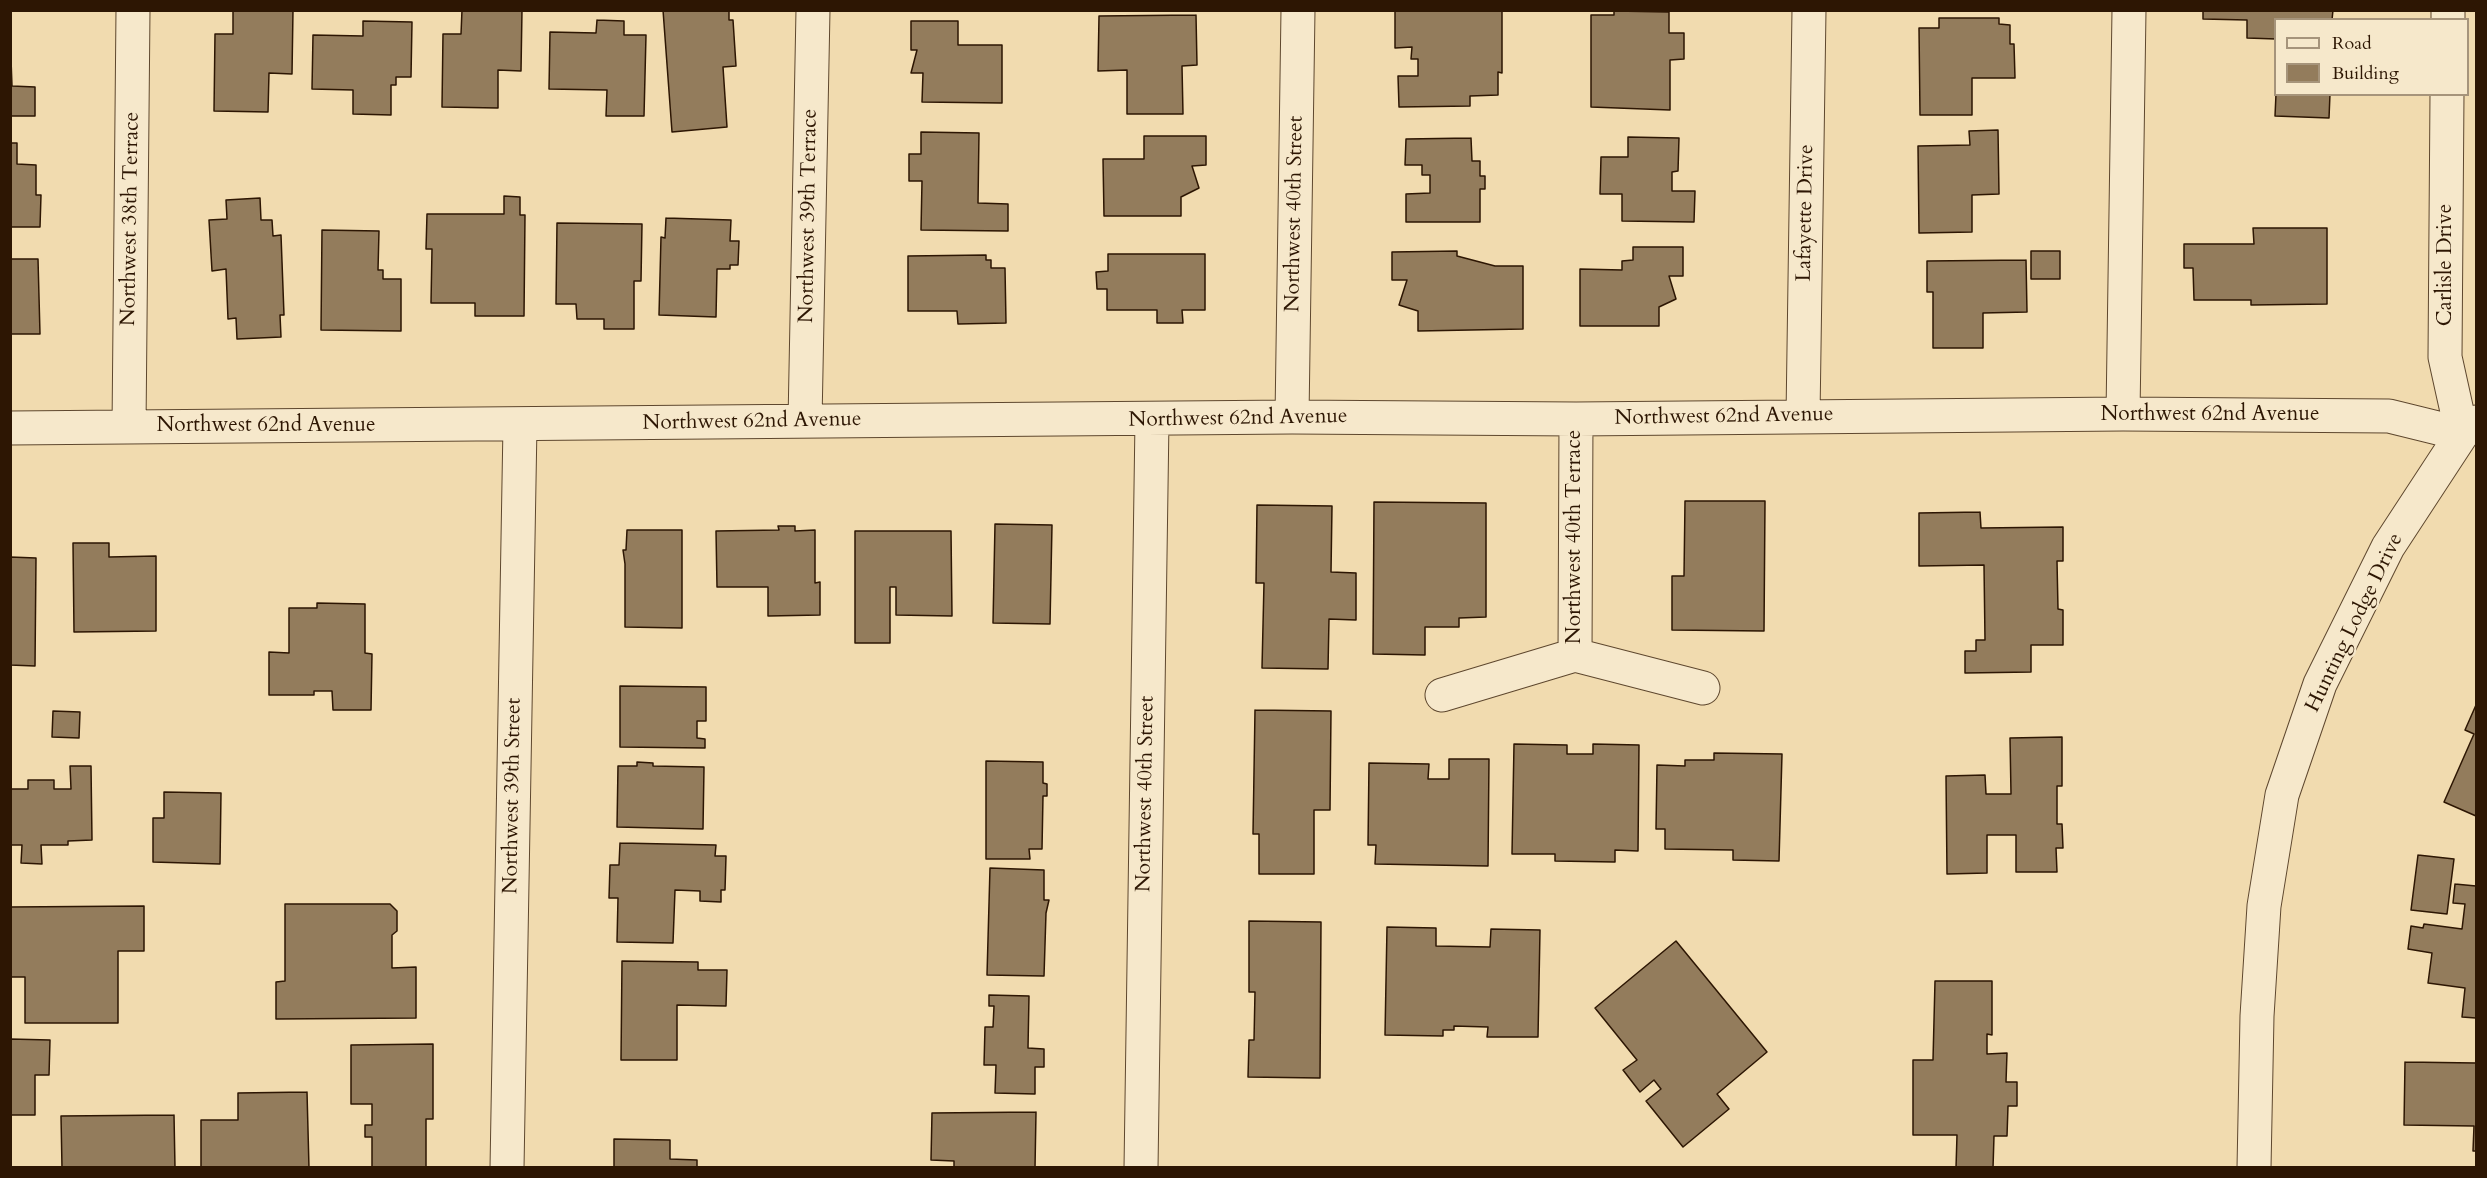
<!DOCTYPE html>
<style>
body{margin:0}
#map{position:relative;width:2487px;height:1178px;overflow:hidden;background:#f1dbaf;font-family:Cardo,serif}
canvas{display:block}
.frame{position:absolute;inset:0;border:12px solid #2d1603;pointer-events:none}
.legend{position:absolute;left:2274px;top:18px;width:195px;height:78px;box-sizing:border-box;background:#f6e8cb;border:2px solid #a6947b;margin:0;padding:8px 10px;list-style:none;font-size:18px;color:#2d1603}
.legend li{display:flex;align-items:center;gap:12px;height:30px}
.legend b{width:30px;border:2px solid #a6947b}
</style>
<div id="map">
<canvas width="2487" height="1178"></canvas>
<div class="frame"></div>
<ul class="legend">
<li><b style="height:8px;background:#f6e8cb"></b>Road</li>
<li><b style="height:16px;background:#937c5c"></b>Building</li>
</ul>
</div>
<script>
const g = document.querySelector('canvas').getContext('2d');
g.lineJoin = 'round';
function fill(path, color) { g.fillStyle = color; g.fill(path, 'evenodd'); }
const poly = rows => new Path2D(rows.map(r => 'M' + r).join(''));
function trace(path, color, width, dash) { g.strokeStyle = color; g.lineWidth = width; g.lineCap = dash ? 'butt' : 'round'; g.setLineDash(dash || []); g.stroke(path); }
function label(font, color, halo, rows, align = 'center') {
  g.font = font + ' Cardo,serif'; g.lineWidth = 4.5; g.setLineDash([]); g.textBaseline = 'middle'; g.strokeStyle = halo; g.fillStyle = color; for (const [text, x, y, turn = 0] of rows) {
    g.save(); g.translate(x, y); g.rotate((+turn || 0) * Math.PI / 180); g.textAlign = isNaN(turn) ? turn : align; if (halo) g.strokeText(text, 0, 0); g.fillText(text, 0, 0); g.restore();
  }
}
const building = poly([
 [233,10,293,10,292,74,269,73,268,112,214,111,215,34,233,34,233,10],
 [462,10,522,10,521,71,498,70,498,108,442,107,443,34,461,34,462,10],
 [663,10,729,10,729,20,733,20,736,66,723,67,727,127,672,132,663,10],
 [1395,10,1502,10,1502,73,1498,72,1498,95,1470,96,1470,106,1399,107,1398,76,1418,76,1418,59,1411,59,1412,47,1395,48,1395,10],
 [2203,10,2333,10,2332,20,2276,20,2276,39,2247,38,2247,20,2203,19,2203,10],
 [1614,11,1669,12,1669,33,1684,33,1684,59,1670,60,1670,110,1591,107,1591,15,1614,15,1614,11],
 [1196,15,1197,65,1182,66,1183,114,1127,114,1127,70,1098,71,1099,16,1196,15],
 [1939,18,1999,18,1999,24,2010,25,2010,44,2014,44,2015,78,1972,78,1972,115,1920,115,1919,28,1939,28,1939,18],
 [597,20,624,21,624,35,646,35,644,116,606,116,607,90,549,89,550,32,596,33,597,20],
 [363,21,412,22,411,77,396,77,396,85,391,85,391,115,353,114,353,90,312,89,313,35,363,36,363,21],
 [911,21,958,21,958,45,1002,45,1002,103,922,102,923,73,911,73,917,50,911,50,911,21],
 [10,32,12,86,35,87,35,116,10,116,10,32],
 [2276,94,2330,94,2329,118,2275,116,2276,94],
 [1998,130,1999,194,1972,195,1972,232,1919,233,1918,146,1970,145,1969,131,1998,130],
 [921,132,979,133,978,203,1008,204,1008,231,921,230,922,181,909,181,909,154,921,154,921,132],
 [1144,136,1206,136,1206,165,1192,166,1199,188,1181,197,1181,216,1104,216,1103,159,1144,159,1144,136],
 [1628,137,1679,138,1678,171,1672,172,1672,191,1695,191,1694,222,1622,221,1622,194,1600,194,1601,157,1628,157,1628,137],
 [1471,138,1472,161,1480,161,1480,176,1485,176,1485,189,1480,189,1480,222,1406,222,1406,194,1430,193,1430,175,1422,175,1422,165,1405,165,1406,139,1471,138],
 [10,143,17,143,17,164,36,165,36,195,41,195,40,227,10,227,10,143],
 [504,196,520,197,520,215,525,215,524,316,475,316,475,303,431,303,432,249,426,249,427,214,504,214,504,196],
 [260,198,261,220,272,220,273,236,281,235,284,315,280,315,281,337,237,339,236,318,228,319,226,269,212,271,209,220,227,219,226,200,260,198],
 [666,218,731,220,730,241,739,241,738,265,730,265,730,269,717,269,716,317,659,315,661,237,665,238,666,218],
 [557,223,642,224,641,281,634,281,634,329,604,329,604,319,577,319,576,304,556,304,557,223],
 [2253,228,2327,228,2327,304,2251,305,2251,300,2194,300,2193,268,2184,268,2184,244,2254,244,2253,228],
 [322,230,379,231,378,270,383,270,383,279,401,279,401,331,321,330,322,230],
 [1633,247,1683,247,1683,276,1669,276,1676,299,1659,307,1659,326,1580,326,1580,269,1622,270,1622,261,1633,260,1633,247],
 [1457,251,1457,256,1495,266,1523,266,1523,329,1418,331,1418,311,1399,305,1407,280,1392,280,1392,252,1457,251],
 [2031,251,2060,251,2060,279,2031,279,2031,251],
 [1108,254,1205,254,1205,310,1182,310,1183,323,1157,323,1157,310,1107,310,1107,289,1097,289,1096,272,1108,271,1108,254],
 [986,255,986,260,991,260,991,268,1005,268,1006,323,958,324,957,311,908,311,908,256,986,255],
 [10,259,38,259,40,334,10,334,10,259],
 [2026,260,2027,312,1983,313,1983,348,1933,348,1933,292,1927,292,1927,261,2026,260],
 [1685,501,1765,501,1764,631,1672,630,1672,576,1684,576,1685,501],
 [1374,502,1486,503,1486,617,1459,618,1459,627,1425,627,1425,655,1373,654,1374,502],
 [1257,505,1332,506,1331,572,1356,573,1356,620,1329,619,1328,669,1262,668,1264,583,1256,583,1257,505],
 [1980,512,1981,528,2063,527,2063,561,2057,561,2058,609,2063,610,2063,645,2031,645,2031,672,1965,673,1965,651,1976,651,1976,640,1985,640,1984,565,1919,566,1919,513,1980,512],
 [995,524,1052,525,1050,624,993,623,995,524],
 [778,526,795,526,795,531,815,530,815,583,820,582,820,615,768,616,768,587,717,587,716,531,779,530,778,526],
 [627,530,682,530,682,628,625,627,625,564,623,550,626,550,627,530],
 [855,531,951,531,952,616,896,615,896,587,890,587,890,643,855,643,855,531],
 [73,543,109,543,109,557,156,556,156,631,74,632,73,543],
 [10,557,36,558,35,666,10,665,10,557],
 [317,603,365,604,365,653,372,654,371,710,333,710,332,691,314,691,314,695,269,695,269,652,289,653,289,608,317,608,317,603],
 [620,686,706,687,706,721,697,721,697,738,705,739,705,748,620,747,620,686],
 [2476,705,2476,816,2444,802,2474,734,2465,730,2476,705],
 [1255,710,1331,711,1330,810,1314,810,1314,874,1259,874,1259,834,1253,834,1255,710],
 [53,711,80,712,79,738,52,737,53,711],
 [2062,737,2062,786,2057,786,2057,824,2062,824,2063,848,2056,848,2057,872,2016,872,2016,835,1987,835,1987,873,1947,874,1946,776,1985,775,1986,794,2011,794,2010,738,2062,737],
 [1514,744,1567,745,1567,754,1593,754,1593,744,1639,745,1638,851,1615,850,1615,862,1555,861,1555,854,1512,854,1514,744],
 [1714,753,1782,754,1779,861,1733,860,1733,850,1665,849,1665,829,1656,829,1657,765,1685,766,1685,760,1714,760,1714,753],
 [1449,759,1489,759,1488,866,1375,864,1376,845,1368,845,1369,763,1429,764,1428,779,1449,779,1449,759],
 [986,761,1043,762,1043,783,1047,784,1047,796,1043,796,1042,849,1029,849,1030,859,986,859,986,761],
 [637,762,653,763,653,766,704,767,703,829,617,827,618,766,637,766,637,762],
 [70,766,91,766,92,840,68,841,68,845,41,845,42,864,21,863,22,845,10,845,10,789,28,789,28,780,54,780,54,789,71,789,70,766],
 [164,792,221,793,220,864,153,862,153,818,164,818,164,792],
 [620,843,716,845,715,856,726,856,725,890,721,890,721,902,700,901,700,891,675,890,673,943,617,942,618,898,609,898,610,865,619,865,620,843],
 [2418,855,2454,859,2447,914,2411,910,2418,855],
 [990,868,1044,870,1044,900,1049,900,1046,913,1044,976,987,975,990,868],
 [2455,884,2476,886,2476,1018,2462,1017,2465,988,2428,983,2432,953,2408,949,2411,926,2423,928,2424,924,2462,929,2465,904,2453,903,2455,884],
 [285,904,390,904,397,911,397,931,392,935,392,968,416,967,416,1018,276,1019,276,982,285,981,285,904],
 [144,906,144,951,118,951,118,1023,25,1023,25,977,10,977,10,907,144,906],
 [1249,921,1321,922,1320,1078,1248,1077,1249,1040,1254,1040,1255,992,1249,992,1249,921],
 [1387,927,1436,928,1436,946,1490,947,1491,929,1540,930,1538,1037,1487,1037,1488,1027,1454,1026,1454,1030,1443,1030,1443,1036,1385,1035,1387,927],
 [1676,941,1767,1052,1717,1094,1729,1109,1683,1147,1646,1101,1661,1089,1654,1080,1640,1092,1623,1070,1637,1060,1595,1008,1676,941],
 [622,961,698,962,698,970,727,970,726,1006,677,1005,677,1060,621,1060,622,961],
 [1935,981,1992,981,1992,1035,1987,1034,1987,1054,2007,1053,2006,1082,2017,1082,2017,1106,2008,1106,2007,1136,1994,1136,1993,1168,1956,1168,1957,1135,1913,1135,1913,1060,1933,1060,1935,981],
 [989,995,1029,996,1028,1048,1044,1049,1044,1067,1035,1067,1035,1094,995,1093,996,1065,984,1065,985,1027,993,1027,994,1006,989,1006,989,995],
 [10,1039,50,1040,49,1075,35,1075,35,1115,10,1115,10,1039],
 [433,1044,433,1119,426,1119,426,1168,372,1168,372,1137,365,1137,365,1125,372,1125,372,1104,351,1104,351,1045,433,1044],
 [2405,1062,2476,1063,2476,1151,2473,1151,2474,1126,2404,1125,2405,1062],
 [307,1092,309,1168,201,1168,201,1120,238,1120,238,1093,307,1092],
 [1036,1112,1035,1168,954,1168,954,1161,931,1160,932,1113,1036,1112],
 [174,1115,175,1168,62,1168,61,1116,174,1115],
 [614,1139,670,1140,670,1159,697,1160,697,1168,614,1168,614,1139]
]);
const minor = poly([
 [2448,20,2448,10],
 [2123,414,2129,10],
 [1803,416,1809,10],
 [1292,417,1298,10],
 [805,421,813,10],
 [129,427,133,10],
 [10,428,1292,417,1576,419,2123,414,2389,416,2462,434,2445,357,2447,94],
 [1575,655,1576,419],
 [1442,695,1575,655,1703,688],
 [507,1168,520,425],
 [1141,1168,1152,420],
 [2254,1168,2257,1016,2264,906,2282,795,2320,684,2388,547,2462,434,2476,422]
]);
const streetNames = [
 ["Lafayette Drive",1806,213,-89],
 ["Northwest 40th Street",1295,214,-89],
 ["Northwest 39th Terrace",809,216,-89],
 ["Northwest 38th Terrace",131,219,-89],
 ["Carlisle Drive",2446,265,-90],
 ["Northwest 62nd Avenue",2210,415],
 ["Northwest 62nd Avenue",1724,417,-1],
 ["Northwest 62nd Avenue",1238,419,-1],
 ["Northwest 62nd Avenue",752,422,-1],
 ["Northwest 62nd Avenue",266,426],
 ["Northwest 40th Terrace",1575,537,-90],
 ["Hunting Lodge Drive",2355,623,-64],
 ["Northwest 40th Street",1146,794,-89],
 ["Northwest 39th Street",513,796,-89]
];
fill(building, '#937c5c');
trace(building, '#2d1603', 1.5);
trace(minor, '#5e472e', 35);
trace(minor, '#f6e8cb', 33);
label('21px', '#2d1603', '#f6e8cb', streetNames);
</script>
